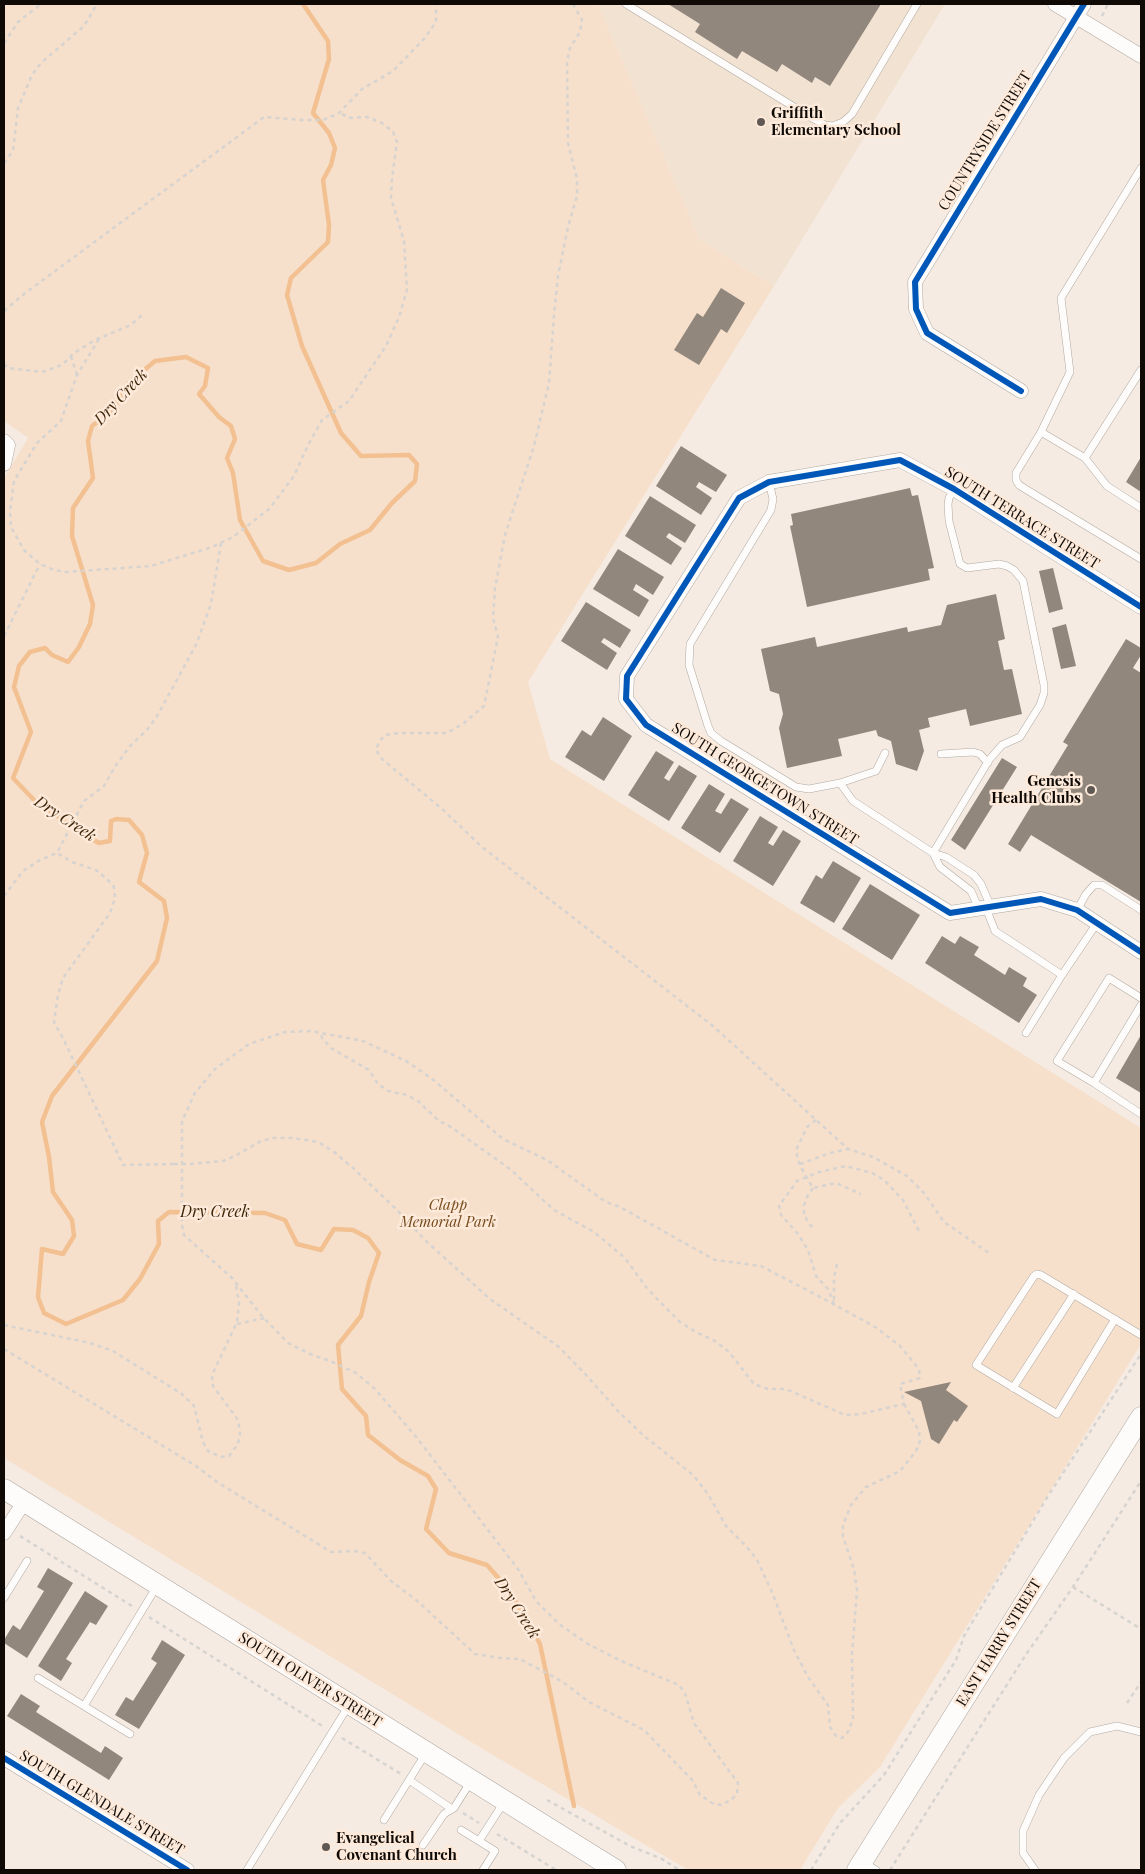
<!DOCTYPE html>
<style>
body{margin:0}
#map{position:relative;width:1145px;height:1874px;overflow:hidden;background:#f5ebe2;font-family:"Playfair Display",serif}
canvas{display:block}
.frame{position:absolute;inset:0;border:5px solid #100a06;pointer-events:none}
</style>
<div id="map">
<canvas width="1145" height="1874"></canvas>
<div class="frame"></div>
</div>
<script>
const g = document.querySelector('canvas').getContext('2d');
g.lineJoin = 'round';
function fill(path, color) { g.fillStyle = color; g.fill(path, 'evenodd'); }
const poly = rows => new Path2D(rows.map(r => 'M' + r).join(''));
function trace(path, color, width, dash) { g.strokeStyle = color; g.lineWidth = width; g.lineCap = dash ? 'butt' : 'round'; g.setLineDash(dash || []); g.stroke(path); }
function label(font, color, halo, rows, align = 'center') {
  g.font = font + ' "Playfair Display",serif'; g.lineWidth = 5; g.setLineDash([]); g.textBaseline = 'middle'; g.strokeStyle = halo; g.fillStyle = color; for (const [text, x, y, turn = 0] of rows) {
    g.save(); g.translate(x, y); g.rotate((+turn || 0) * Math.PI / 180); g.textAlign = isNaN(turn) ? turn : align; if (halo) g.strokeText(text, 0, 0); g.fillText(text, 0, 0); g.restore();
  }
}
const built = poly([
 [598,4,945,4,774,286,700,240]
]);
const green = poly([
 [4,4,598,4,700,240,774,286,528,682,550,759,1141,1128,1141,1344,880,1767,838,1808,800,1870,688,1870,486,1751,4,1458,4,478,28,438,4,421]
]);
const stream = poly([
 [303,4,328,41,329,59,313,113,329,133,335,148,331,165,323,180,329,225,328,242,291,278,287,295,302,346,341,433,361,456,409,455,417,464,415,481,392,503,370,530,340,544,316,563,289,570,263,561,240,520,233,473,227,458,235,439,231,426,219,417,199,394,205,386,208,368,186,357,155,361,129,383,111,412,92,426,88,441,93,478,73,508,72,536,93,605,90,624,79,647,68,662,52,655,45,648,30,652,19,666,14,687,31,732,13,778,34,800,86,836,99,843,110,841,111,821,116,819,129,820,142,835,147,853,139,882,164,901,167,918,157,961,52,1096,42,1122,49,1157,53,1192,72,1220,74,1236,63,1254,42,1249,38,1297,44,1313,66,1324,123,1300,140,1279,159,1244,158,1221,169,1212,265,1213,285,1220,297,1244,321,1250,334,1229,353,1230,368,1238,379,1253,369,1282,361,1316,338,1345,342,1389,366,1416,368,1435,400,1460,428,1476,436,1489,426,1529,449,1553,487,1565,509,1590,540,1644,574,1806]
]);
const building = poly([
 [668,4,881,4,830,86,815,77,812,83,782,64,777,72,742,51,737,59,695,32,700,24],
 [721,288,745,303,727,333,721,329,699,365,674,350,697,313,703,317],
 [681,446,727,475,716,492,699,482,696,487,712,498,701,515,656,486],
 [1141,457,1141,492,1126,482],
 [910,488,912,496,918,495,934,568,928,569,930,580,807,607,790,526,793,525,791,514],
 [650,496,696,525,685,543,669,533,666,537,682,548,671,565,625,536],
 [618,549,664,577,653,595,636,584,633,590,649,600,639,617,593,589],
 [1053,568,1063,609,1049,613,1039,571],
 [996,594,1005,639,998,641,1004,670,1012,669,1022,714,970,726,966,709,928,718,930,727,919,730,924,751,917,771,896,764,891,741,878,736,876,730,838,739,842,756,787,768,779,728,783,714,779,694,770,691,761,649,815,637,817,647,907,627,908,632,941,625,947,605],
 [586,602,631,630,620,648,604,638,601,642,617,653,607,670,561,641],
 [1066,624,1076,666,1061,669,1052,628],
 [1126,639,1141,648,1141,655,1133,668,1141,673,1141,902,1031,835,1020,852,1008,844,1068,745,1063,742],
 [603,717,632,736,604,781,565,757,582,730,591,736],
 [656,751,674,762,664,778,669,781,679,765,697,776,669,821,628,795],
 [1002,758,1017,767,965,850,951,840],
 [709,784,725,794,715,811,721,814,731,798,749,809,720,853,681,828],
 [760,816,778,827,768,843,773,846,783,830,801,841,773,886,733,861],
 [833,861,861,878,834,923,800,903,816,875,822,879],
 [870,884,920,915,892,960,842,929],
 [942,936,955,944,960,936,979,947,974,955,1005,975,1009,967,1027,978,1023,986,1037,995,1019,1023,925,963],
 [1141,1035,1141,1093,1116,1078],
 [951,1382,946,1390,968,1406,957,1422,954,1420,939,1444,931,1439,921,1401,904,1392],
 [48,1568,73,1583,27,1658,4,1643,4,1640,13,1625,20,1630,44,1591,37,1587],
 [85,1591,108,1606,96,1625,90,1622,66,1659,72,1663,61,1681,38,1666],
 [162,1640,185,1655,139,1729,115,1715,126,1697,133,1701,157,1663,151,1659],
 [21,1694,40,1706,36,1712,101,1753,105,1746,123,1758,109,1780,7,1716]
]);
const path = poly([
 [573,4,582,20,580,32,570,48,567,61,568,143,577,179,577,196,568,227,558,276,554,315,549,383,534,446,505,535,495,588,493,618,498,637,484,706,464,723,447,733,399,733,385,735,379,742,376,750,382,759,441,808,482,847,713,1026,848,1149,873,1157,907,1176,924,1193,944,1222,989,1253],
 [1102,16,1108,4],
 [4,43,18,22,41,4],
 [4,163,13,151,18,108,32,75,41,63,84,26,97,4],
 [4,311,24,294,264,117,302,120,323,120,339,113,362,89,393,71,424,39,436,22,436,4],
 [99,339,77,375,61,421,37,443,14,481,10,511,11,527,24,550,40,564,54,570,66,572,151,566,212,547,233,537,269,509,294,476,308,445,322,420,349,401,386,346,399,317,407,290,404,241,391,198,392,178,397,142,393,132,382,123,367,117,351,118,339,113],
 [71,356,77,375],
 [4,364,8,368,42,372,62,365,74,353,95,340,131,325,142,315],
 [4,636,40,564],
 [4,896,23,871,40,860,57,853],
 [816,1120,807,1127,797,1148,797,1158,804,1173,813,1188,836,1183,861,1194],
 [174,1164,123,1165,63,1038,54,1022,58,995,63,978,110,913,115,898,114,887,107,879,96,870,72,862,57,853,84,801,104,786,114,768,130,746,147,730,157,716,196,645,211,604,221,543],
 [190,1164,223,1161,237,1155,261,1141,273,1138,293,1138,318,1142,333,1151,354,1169,395,1208,426,1241,490,1299,559,1347,587,1376,618,1411,643,1435,693,1475,708,1494,726,1526,747,1547,757,1560,772,1592,794,1650,808,1677,828,1705,830,1727,836,1736,842,1738,848,1732,853,1719,852,1654,857,1591,854,1569,843,1537,843,1525,851,1505,866,1487,900,1471,916,1451,920,1441,919,1431,904,1404],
 [800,1164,830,1153,848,1149],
 [813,1188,808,1195,804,1205,804,1214,809,1224,814,1228],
 [837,1264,834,1277,834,1304,828,1289,816,1276,808,1250,798,1234,781,1215,779,1206,797,1181,819,1172,846,1166,872,1173,884,1180,903,1200,919,1231],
 [237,1324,265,1318],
 [4,1325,90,1343,113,1351,182,1394,194,1406,203,1442,208,1451,221,1457,229,1456,238,1444,240,1433,238,1420,213,1386,212,1375,237,1322,239,1303,236,1285],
 [4,1349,196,1466,217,1482,331,1552,354,1551,365,1553,391,1581,415,1599,475,1654,500,1658,520,1659,563,1682,589,1702,644,1730,693,1781,700,1795,712,1803,721,1805,731,1800,737,1794,738,1783,694,1723,685,1693,679,1685,621,1661,588,1644,559,1624,536,1601,518,1569,417,1438,375,1389,356,1373,330,1361,310,1354,288,1343,261,1315,232,1278,184,1235,182,1225,182,1121,195,1093,215,1069,249,1044,285,1032,312,1031,321,1033,363,1041,406,1061,431,1078,503,1139,547,1160,606,1202,620,1207,715,1260,761,1266,826,1300,877,1328,900,1346,919,1369,920,1378,900,1384,904,1404,861,1414,845,1415,786,1389,768,1389,754,1384,729,1352,715,1341,696,1332,680,1322,660,1302,646,1287,625,1258,594,1232,554,1210,510,1169,451,1127,439,1121,418,1101,407,1095,388,1091,378,1084,369,1070,331,1048,322,1038,321,1033],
 [20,1536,132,1606],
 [1073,1587,1141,1629],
 [149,1617,324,1727],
 [1127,1703,1141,1682],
 [342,1738,401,1774],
 [547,1800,630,1846,662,1859,679,1870],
 [463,1813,479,1823],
 [497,1834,556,1870],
 [811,1870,840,1823,884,1775,956,1660,964,1636,1048,1496,1141,1354],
 [890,1870,1025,1656,1073,1587,1141,1481]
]);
const service = poly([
 [626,4,812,118,825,125,833,126,843,122,852,114,917,4],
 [1141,168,1061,298,1070,372,1041,432,1016,473,1016,480,1019,485,1027,490,1141,559],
 [1041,432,1085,458,1107,486,1141,508],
 [1085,458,1141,370],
 [769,482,773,499,771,510,690,644,689,665,708,726,711,733,721,741,796,787,809,789,840,783,853,801,933,853,989,760,1002,745,1020,737,1040,705,1044,693,1044,685,1023,581,1014,570,1007,566,999,564,967,568,960,564,949,521,948,504,949,498,954,489],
 [941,754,973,752,980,754,988,763],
 [840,783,876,771,885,753],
 [986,908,995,931,1062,975,1097,923],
 [979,909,971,891,940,867,933,853,946,857,974,875,981,884,991,907],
 [1077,910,1086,894,1094,885,1102,885,1141,910],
 [1141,1005,1094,1083,1141,1114],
 [1026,1033,1062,975],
 [1094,1083,1057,1061,1109,978,1141,998],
 [1115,1319,1057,1414,976,1365,1034,1276,1037,1274,1041,1275,1141,1335],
 [1013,1388,1074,1294],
 [4,1598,27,1561],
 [38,1678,84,1706],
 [130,1734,84,1706,157,1586],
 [409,1780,452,1809],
 [384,1820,426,1753],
 [461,1830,479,1841],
 [423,1845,444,1814,454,1808,471,1781],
 [864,1863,876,1870],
 [247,1870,349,1705],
 [483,1870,495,1851,479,1841,504,1802],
 [1035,1870,1023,1853,1023,1831,1039,1795,1064,1758,1090,1732,1117,1726,1141,1732]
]);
const minor = poly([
 [1055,4,1141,56],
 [1021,391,927,333,916,309,915,282,1084,4],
 [4,441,8,445,4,464],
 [1141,607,954,489,900,460,769,482,739,498,627,676,626,699,646,725,950,913,1041,899,1077,910,1141,952],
 [4,1533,24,1502],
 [4,1758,187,1870]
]);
const secondary = poly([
 [4,1489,616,1870],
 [857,1870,1141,1417]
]);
const pathBridge = poly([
 [174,1164,190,1164]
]);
const cycleway = poly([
 [1021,391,927,333,916,309,915,282,1084,4],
 [1141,607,954,489,900,460,769,482,739,498,627,676,626,699,646,725,950,913,1041,899,1077,910,1141,952],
 [4,1758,187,1870]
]);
const markers = [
 [761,122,5,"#605953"],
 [1091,790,5,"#605953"],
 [326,1847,5,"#605953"]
];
const poiNames = [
 ["Griffith",771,113],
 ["Elementary School",771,130],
 ["Genesis",1081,781,"right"],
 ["Health Clubs",1081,798,"right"],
 ["Evangelical",336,1838],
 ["Covenant Church",336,1855]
];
const streetNames = [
 ["COUNTRYSIDE STREET",985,141,-58],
 ["SOUTH TERRACE STREET",1022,518,32],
 ["SOUTH GEORGETOWN STREET",765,784,32],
 ["EAST HARRY STREET",999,1643,-58],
 ["SOUTH OLIVER STREET",310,1680,32],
 ["SOUTH GLENDALE STREET",102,1803,31]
];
const parkNames = [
 ["Clapp",448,1205],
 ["Memorial Park",448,1222]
];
const waterNames = [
 ["Dry Creek",121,397,-47],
 ["Dry Creek",65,819,33],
 ["Dry Creek",215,1212],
 ["Dry Creek",517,1608,57]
];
fill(built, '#f2e2d2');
fill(green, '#f7e0cb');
trace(stream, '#f2c091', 4.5);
fill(building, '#91877c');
trace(service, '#afa8a1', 8);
trace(minor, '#afa8a1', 15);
trace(secondary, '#afa8a1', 21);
trace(path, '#d6d3d0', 2.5, [4, 4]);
trace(service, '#fefcfb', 7);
trace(minor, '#fefcfb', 14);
trace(secondary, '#fefcfb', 20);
trace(pathBridge, '#d6d3d0', 2.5, [4, 4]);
trace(cycleway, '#0057b8', 6);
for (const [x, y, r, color] of markers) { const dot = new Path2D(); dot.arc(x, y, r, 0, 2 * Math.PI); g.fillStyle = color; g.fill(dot); trace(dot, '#fdeada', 2); }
label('bold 15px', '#100a06', '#fdeada', poiNames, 'left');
label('15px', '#100a06', '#fdeada', streetNames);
label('italic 15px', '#774b1c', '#fdeada', parkNames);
label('italic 16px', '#3f2508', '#fdeada', waterNames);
</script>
